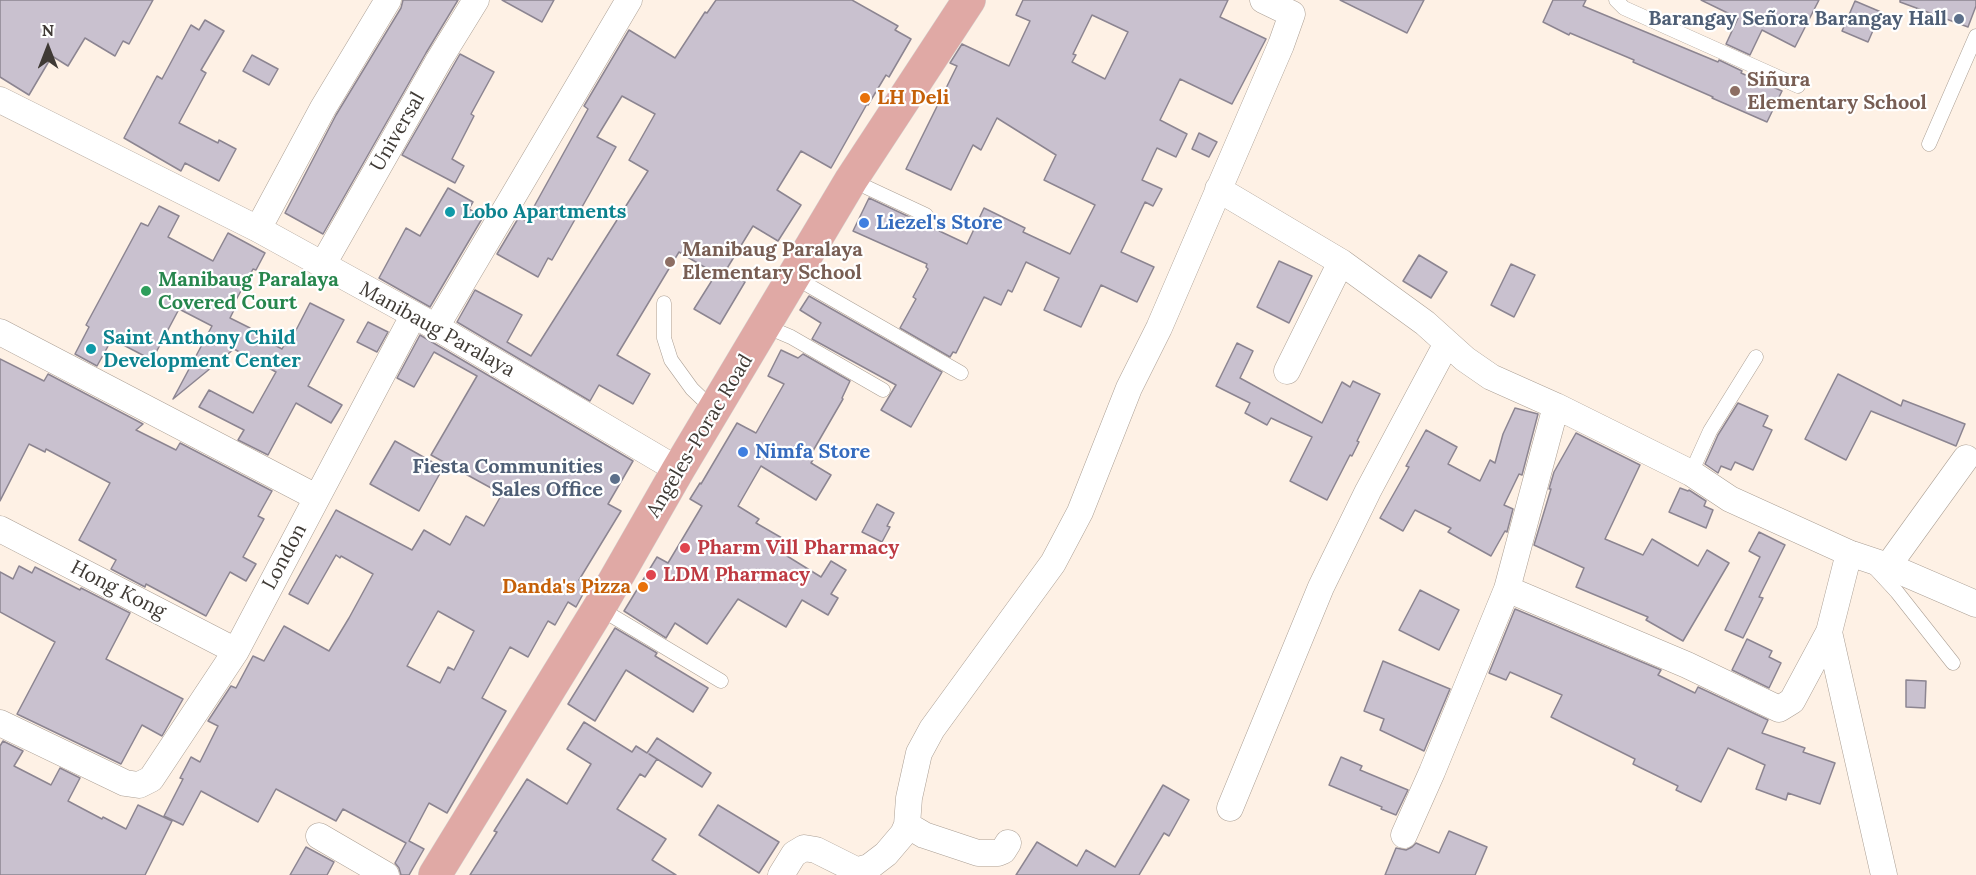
<!DOCTYPE html>
<meta charset="utf-8">
<style>
body{margin:0}
#map{position:relative;width:1976px;height:875px;overflow:hidden;background:#fef1e5;font-family:Lora,serif}
canvas{display:block}
.north{position:absolute;left:18px;top:18px;width:60px;height:60px;-webkit-text-stroke:4px #fff;paint-order:stroke;rotate:0deg;font-size:16px;font-weight:700;line-height:24px;text-align:center;color:#3f3a35}
.north::after{content:'';display:block;margin:auto;width:21px;height:27px;background:#3f3a35;clip-path:polygon(50% 0,100% 100%,50% 72%,0 100%)}
</style>
<div id="map">
<canvas width="1976" height="875"></canvas>
<div class="north">N</div>
</div>
<script>
const g = document.querySelector('canvas').getContext('2d');
g.lineJoin = 'round';
function fill(path, color) { g.fillStyle = color; g.fill(path, 'evenodd'); }
const poly = rows => new Path2D(rows.map(r => 'M' + r).join(''));
function trace(path, color, width, dash) { g.strokeStyle = color; g.lineWidth = width; g.lineCap = dash ? 'butt' : 'round'; g.setLineDash(dash || []); g.stroke(path); }
function label(font, color, halo, rows, align = 'center') {
  g.font = font + ' Lora,serif'; g.lineWidth = 4.5; g.setLineDash([]); g.textBaseline = 'middle'; g.strokeStyle = halo; g.fillStyle = color; for (const [text, x, y, turn = 0] of rows) {
    g.save(); g.translate(x, y); g.rotate((+turn || 0) * Math.PI / 180); g.textAlign = isNaN(turn) ? turn : align; if (halo) g.strokeText(text, 0, 0); g.fillText(text, 0, 0); g.restore();
  }
}
const building = poly([
 [0,0,153,0,129,44,123,41,115,56,85,38,68,66,52,56,29,95,0,77,0,0],
 [403,0,458,0,426,53,323,234,285,213,336,115,401,8,403,0],
 [502,0,554,0,542,22,502,0],
 [716,0,852,0,898,26,895,30,911,39,889,77,886,75,868,105,867,104,831,168,801,151,777,190,801,205,778,241,753,226,726,270,745,282,720,324,694,309,716,274,679,252,617,355,650,374,633,404,599,385,590,401,457,322,475,290,522,315,507,342,531,356,648,171,629,160,655,114,622,96,597,137,616,147,552,260,548,258,538,277,497,254,519,217,526,221,588,109,584,106,629,30,675,58,705,12,707,13,716,0],
 [1023,0,1228,0,1220,17,1266,39,1232,104,1180,79,1160,120,1187,134,1176,157,1157,148,1142,180,1162,189,1153,206,1145,202,1121,252,1154,267,1137,302,1101,285,1081,327,1044,310,1059,278,1026,262,1012,292,1008,290,1001,305,984,297,956,353,953,352,950,357,900,328,916,299,913,297,928,269,926,267,927,264,853,231,869,198,967,244,984,208,1025,228,1023,232,1070,254,1095,205,1044,180,1056,155,997,118,981,150,973,145,951,190,906,169,957,66,950,63,962,44,1009,66,1030,21,1016,15,1023,0],
 [1092,15,1128,32,1105,79,1072,62,1076,55,1073,54,1092,15],
 [1340,0,1424,0,1407,33,1340,0],
 [1553,0,1586,0,1583,6,1718,62,1719,60,1742,71,1741,73,1782,91,1767,122,1712,98,1713,97,1633,62,1634,60,1570,33,1569,35,1543,22,1553,0],
 [1701,0,1819,0,1795,47,1762,30,1750,55,1726,44,1738,18,1701,0],
 [1900,0,1976,0,1976,6,1968,27,1900,2,1900,0],
 [1855,1,1881,12,1868,42,1842,31,1855,1],
 [205,20,224,31,201,70,206,73,179,123,218,143,219,140,236,149,219,181,185,163,181,171,124,138,157,76,162,79,191,25,199,30,205,20],
 [460,54,494,72,471,114,474,116,452,159,464,166,455,183,402,155,460,54],
 [252,55,278,69,269,85,243,71,252,55],
 [1199,133,1217,142,1209,157,1192,149,1199,133],
 [448,188,473,202,469,209,483,217,430,307,379,278,406,228,420,236,448,188],
 [159,206,179,216,168,237,213,261,228,233,265,253,256,270,253,269,231,309,234,310,230,318,250,328,249,331,282,349,290,335,293,336,310,303,344,320,308,386,342,405,331,423,296,403,268,455,238,440,244,430,199,407,209,390,253,413,276,372,234,349,173,399,212,326,179,309,152,360,112,339,97,366,75,354,89,327,86,325,141,223,148,226,159,206],
 [1419,255,1447,272,1431,298,1403,281,1419,255],
 [1279,261,1312,276,1289,323,1257,307,1279,261],
 [1511,264,1535,275,1514,317,1491,305,1511,264],
 [809,296,942,372,911,427,881,410,896,385,812,339,821,323,800,310,809,296],
 [368,322,388,332,377,352,357,342,368,322],
 [420,335,633,461,608,504,621,511,579,580,588,585,576,607,568,602,555,625,548,621,528,657,510,647,482,698,506,711,447,813,429,803,409,841,424,849,409,875,401,875,399,868,395,863,406,843,343,809,336,821,276,789,258,822,201,791,183,825,164,816,183,779,180,778,191,757,200,762,218,726,208,721,231,686,236,688,253,656,264,661,284,626,329,651,349,618,373,574,341,556,340,558,336,555,308,604,289,594,336,510,412,550,424,530,450,545,466,516,484,526,502,494,431,455,477,376,434,352,414,387,397,378,420,335],
 [438,611,474,631,454,670,448,667,440,683,407,666,438,611],
 [1237,343,1253,351,1240,378,1322,423,1342,382,1350,387,1353,381,1380,394,1357,441,1359,442,1352,456,1350,455,1327,500,1290,481,1312,437,1271,418,1267,425,1245,413,1250,403,1216,386,1237,343],
 [781,350,798,358,803,354,850,381,842,398,843,399,810,456,814,458,811,463,831,475,816,500,761,466,738,506,759,519,756,523,794,545,787,556,821,577,831,561,846,570,831,594,838,598,828,615,802,600,786,627,738,599,707,644,675,623,666,638,624,611,657,557,668,563,702,506,690,499,700,483,701,484,737,423,756,433,784,384,768,376,781,350],
 [0,359,44,381,48,374,143,424,136,430,176,450,180,443,272,491,258,516,264,519,243,557,256,564,246,581,230,572,206,616,146,584,145,587,111,569,116,560,79,540,110,483,46,449,45,452,29,444,0,501,0,359],
 [1838,374,1901,406,1903,400,1965,424,1956,446,1871,411,1846,460,1805,439,1838,374],
 [1738,403,1768,416,1763,426,1772,430,1753,470,1735,462,1731,470,1721,466,1718,473,1705,464,1718,435,1738,403],
 [1515,408,1538,414,1522,475,1519,474,1504,505,1513,509,1507,532,1505,531,1491,556,1448,532,1451,528,1415,510,1403,531,1380,518,1409,467,1406,466,1426,430,1457,447,1448,464,1480,481,1490,460,1495,463,1503,434,1515,408],
 [1576,433,1640,465,1605,539,1643,555,1652,539,1698,566,1707,550,1729,563,1683,641,1646,620,1648,617,1576,587,1584,568,1534,545,1551,489,1549,489,1554,472,1576,433],
 [395,441,443,468,419,511,370,484,395,441],
 [1680,488,1688,491,1689,490,1706,501,1704,506,1713,510,1706,528,1669,512,1680,488],
 [877,504,894,513,887,526,890,527,882,542,862,532,877,504],
 [1759,532,1785,545,1759,597,1763,598,1743,638,1725,630,1760,557,1749,551,1759,532],
 [19,566,32,573,35,567,80,590,81,588,130,613,106,659,183,699,162,736,142,725,121,764,17,714,55,642,0,612,0,572,13,579,19,566],
 [1420,590,1459,610,1439,650,1399,630,1420,590],
 [1515,609,1661,670,1658,675,1695,693,1698,687,1768,720,1762,733,1805,748,1803,752,1835,763,1820,804,1788,793,1786,800,1756,789,1765,765,1728,748,1701,802,1676,790,1678,786,1633,764,1635,759,1551,717,1562,695,1510,672,1506,680,1489,673,1515,609],
 [615,628,657,653,655,656,708,688,693,712,626,670,595,721,568,704,615,628],
 [1747,639,1772,651,1769,657,1781,663,1769,688,1732,670,1747,639],
 [1383,661,1450,689,1424,751,1380,730,1384,719,1364,711,1383,661],
 [1906,680,1926,681,1925,708,1906,707,1906,680],
 [584,722,632,752,636,746,647,753,657,738,711,773,702,787,649,754,657,759,645,777,640,774,617,809,666,839,652,860,676,875,470,875,497,832,494,831,527,779,567,804,591,764,567,749,584,722],
 [3,741,23,751,14,766,51,785,60,768,80,778,68,801,102,819,103,817,126,829,138,805,172,821,145,875,0,875,0,746,3,741],
 [1341,757,1362,766,1360,770,1408,790,1396,815,1381,809,1382,807,1329,785,1341,757],
 [1163,785,1189,800,1169,836,1164,833,1139,875,1016,875,1037,842,1077,866,1086,850,1115,867,1163,785],
 [718,805,779,842,759,873,699,835,718,805],
 [1449,831,1487,847,1475,875,1385,875,1396,848,1406,850,1412,847,1416,843,1439,853,1449,831],
 [306,847,334,862,327,875,290,875,306,847]
]);
const service = poly([
 [1616,0,1624,8,1798,86],
 [1929,144,1976,36],
 [851,180,926,215],
 [794,277,961,373],
 [664,303,664,338,671,360,692,389,714,410],
 [765,326,791,337,883,390],
 [1691,473,1710,431,1756,357],
 [1873,566,1897,592,1953,663],
 [599,608,721,681]
]);
const minor = poly([
 [0,100,258,229,436,327,678,470],
 [1218,189,1341,262,1425,323,1465,359,1491,377,1556,406,1691,473,1730,499,1849,553,1888,566,1976,604],
 [258,229,323,108,388,0],
 [322,266,439,60,476,0],
 [436,327,629,0],
 [0,332,316,497],
 [1287,371,1341,262],
 [0,529,236,651],
 [1888,566,1966,458],
 [1507,589,1687,665,1779,709,1792,701,1829,632,1849,553],
 [1829,632,1884,875],
 [0,723,125,783,139,785,151,779,236,651,413,316],
 [1230,808,1321,587,1368,491,1447,343],
 [907,825,924,835,978,853,998,853,1003,851,1008,843],
 [1404,835,1432,772,1507,589,1556,406],
 [319,836,386,875],
 [858,870,869,867,886,854,903,834,907,825,909,798,919,753,932,729,1053,563,1080,512,1129,388,1159,328,1281,45,1292,14,1263,0],
 [781,875,794,854,804,848,816,850,866,875]
]);
const primary = poly([
 [435,875,599,608,678,470,851,180,969,0]
]);
const markers = [
 [1959,19,6,"#5c6f8a"],
 [1735,91,6,"#8d6e63"],
 [865,98,6,"#e8710a"],
 [450,212,6,"#0f9aa8"],
 [864,223,6,"#3f7fe0"],
 [670,262,6,"#8d6e63"],
 [146,291,6,"#2e9e5b"],
 [91,349,6,"#0f9aa8"],
 [743,452,6,"#3f7fe0"],
 [615,479,6,"#5c6f8a"],
 [685,548,6,"#e0444e"],
 [651,575,6,"#e0444e"],
 [643,587,6,"#e8710a"]
];
const serviceNames = [
 ["Barangay Señora Barangay Hall",1947,19],
 ["Fiesta Communities",603,467],
 ["Sales Office",603,490]
];
const educationNames = [
 ["Siñura",1747,80],
 ["Elementary School",1747,103],
 ["Manibaug Paralaya",682,250],
 ["Elementary School",682,273]
];
const foodNames = [
 ["LH Deli",877,98],
 ["Danda's Pizza",631,587,"right"]
];
const streetNames = [
 ["Universal",398,132,-60],
 ["Manibaug Paralaya",437,330,29],
 ["Angeles-Porac Road",700,436,-59],
 ["London",285,557,-62],
 ["Hong Kong",118,590,27]
];
const cultureNames = [
 ["Lobo Apartments",462,212],
 ["Saint Anthony Child",103,338],
 ["Development Center",103,361]
];
const shopNames = [
 ["Liezel's Store",876,223],
 ["Nimfa Store",755,452]
];
const leisureNames = [
 ["Manibaug Paralaya",158,280],
 ["Covered Court",158,303]
];
const healthNames = [
 ["Pharm Vill Pharmacy",697,548],
 ["LDM Pharmacy",663,575]
];
fill(building, '#c9c1cf');
trace(building, '#8c8591', 1.5);
trace(service, '#ab9f94', 15);
trace(minor, '#ab9f94', 27);
trace(primary, '#d5d4d3', 34);
trace(service, '#fff', 14);
trace(minor, '#fff', 26);
trace(primary, '#e0a9a5', 33);
for (const [x, y, r, color] of markers) { const dot = new Path2D(); dot.arc(x, y, r, 0, 2 * Math.PI); g.fillStyle = color; g.fill(dot); trace(dot, '#fff', 2); }
label('bold 20px', '#4e5e75', '#fff', serviceNames, 'right');
label('bold 20px', '#785e54', '#fff', educationNames, 'left');
label('bold 20px', '#c56008', '#fff', foodNames, 'left');
label('20px', '#3f3a35', '#fff', streetNames);
label('bold 20px', '#0d838f', '#fff', cultureNames, 'left');
label('bold 20px', '#366cbe', '#fff', shopNames, 'left');
label('bold 20px', '#27864d', '#fff', leisureNames, 'left');
label('bold 20px', '#be3a42', '#fff', healthNames, 'left');
</script>
